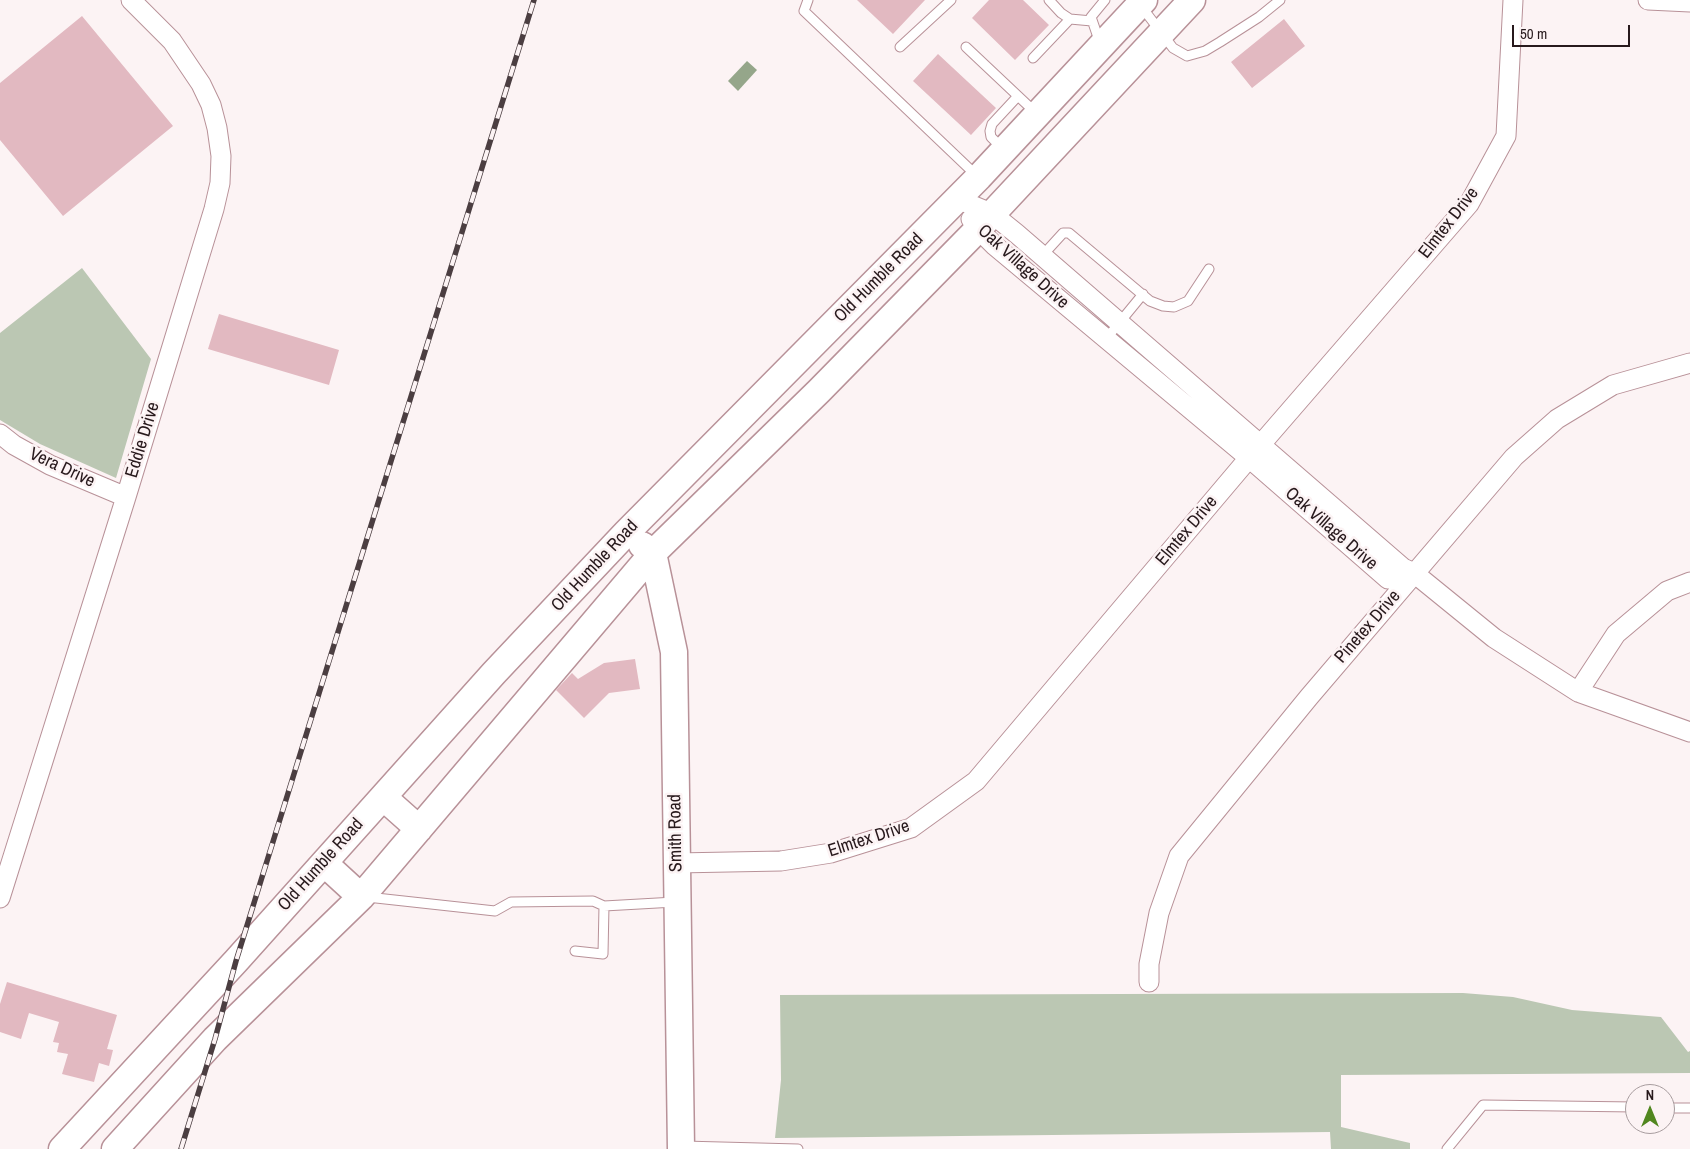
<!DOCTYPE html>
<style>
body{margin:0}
#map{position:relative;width:1690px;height:1149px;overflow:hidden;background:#fcf3f4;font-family:"Archivo Narrow",sans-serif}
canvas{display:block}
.north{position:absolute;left:1625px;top:1084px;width:50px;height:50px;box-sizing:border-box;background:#fcf3f4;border:1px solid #a79c9e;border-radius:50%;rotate:0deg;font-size:14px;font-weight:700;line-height:20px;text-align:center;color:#27191c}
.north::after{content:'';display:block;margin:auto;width:18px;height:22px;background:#51871f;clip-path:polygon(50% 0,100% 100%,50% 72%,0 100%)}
.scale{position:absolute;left:1512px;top:25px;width:118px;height:22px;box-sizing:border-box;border:2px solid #27191c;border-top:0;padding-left:6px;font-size:15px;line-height:18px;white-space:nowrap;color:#27191c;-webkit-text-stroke:4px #fcf3f4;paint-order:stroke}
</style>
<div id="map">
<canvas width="1690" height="1149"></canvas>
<div class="north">N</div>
<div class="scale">50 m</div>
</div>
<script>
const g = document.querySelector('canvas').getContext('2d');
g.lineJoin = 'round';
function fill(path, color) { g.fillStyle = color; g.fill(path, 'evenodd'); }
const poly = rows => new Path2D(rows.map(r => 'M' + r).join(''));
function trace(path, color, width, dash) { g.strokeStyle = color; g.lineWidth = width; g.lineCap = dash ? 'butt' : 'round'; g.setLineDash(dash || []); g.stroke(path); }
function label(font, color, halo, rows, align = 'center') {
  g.font = font + ' "Archivo Narrow",sans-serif'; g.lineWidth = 5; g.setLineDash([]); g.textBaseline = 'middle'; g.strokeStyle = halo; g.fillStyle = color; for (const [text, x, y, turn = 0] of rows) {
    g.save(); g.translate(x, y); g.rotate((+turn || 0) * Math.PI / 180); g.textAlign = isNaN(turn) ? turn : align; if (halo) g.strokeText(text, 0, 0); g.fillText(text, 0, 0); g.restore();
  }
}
const green = poly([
 [82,268,151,359,116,478,40,444,0,420,0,333],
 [1463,993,1513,997,1572,1010,1661,1017,1688,1052,1690,1051,1690,1073,1341,1075,1341,1127,1410,1143,1410,1149,1331,1149,1330,1132,775,1138,781,1080,780,995]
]);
const water = poly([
 [747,61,757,70,738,91,728,81]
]);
const building = poly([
 [857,0,925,0,893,34],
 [989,0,1023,0,1049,25,1015,60,972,18],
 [82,16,173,126,63,216,0,140,0,83],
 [1284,19,1305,46,1252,88,1231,62],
 [938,54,996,108,971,135,913,81],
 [219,314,339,350,329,385,208,349],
 [635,659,640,689,609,693,584,718,556,690,572,673,578,679,604,663],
 [7,982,117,1015,107,1049,113,1050,109,1066,99,1063,94,1082,62,1074,68,1054,57,1052,59,1043,53,1042,59,1022,29,1013,21,1039,0,1032,0,1004]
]);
const lane = poly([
 [808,0,804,11,977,176],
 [1049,0,1061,13,1070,19,1092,21],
 [1141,6,1173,48,1187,56,1205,51,1220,42,1259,17,1280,0],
 [1100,43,1091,17,1105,0],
 [900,47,951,0],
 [966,47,1036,113],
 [1033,58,1070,19],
 [1002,148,991,137,990,131,992,124,1018,96],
 [1042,256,1063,233,1069,233,1150,301,1163,306,1174,307,1188,301,1209,269],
 [1106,339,1143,294],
 [367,897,495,911,511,902,593,901,604,906,675,902],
 [575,951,603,954,604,906],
 [1665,1108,1690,1108],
 [683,1146,798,1149],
 [1447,1149,1483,1105,1635,1107]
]);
const street = poly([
 [1648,0,1690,2],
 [957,199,991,213,1017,234,1403,568,1414,573,1494,638,1578,692,1690,732],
 [971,219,978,229,995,246,1249,458,1388,579,1414,573],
 [0,434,14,445,50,465,126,497],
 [1578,692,1616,634,1667,591,1690,582],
 [677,863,781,861,831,853,911,828,976,781,1249,458,1469,204,1506,136,1513,0],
 [0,898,126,497,214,209,220,183,221,156,217,128,211,105,201,84,172,41,131,0],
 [1149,982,1149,964,1159,913,1179,856,1309,697,1514,457,1557,419,1613,385,1690,363]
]);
const secondary = poly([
 [642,545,653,553,674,652,681,1149],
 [383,797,419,829],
 [324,863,361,897],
 [62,1149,236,961,494,673,626,533,979,177,1144,0],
 [115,1149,215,1039,361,897,653,553,819,391,978,229,1192,0]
]);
const rail = poly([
 [181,1149,215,1039,236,961,534,0]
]);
const streetNames = [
 ["Elmtex Drive",1449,223,-52],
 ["Oak Village Drive",1023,267,42],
 ["Old Humble Road",879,278,-45],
 ["Eddie Drive",143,440,-73],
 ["Vera Drive",62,468,25],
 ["Oak Village Drive",1331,529,41],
 ["Elmtex Drive",1187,531,-50],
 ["Old Humble Road",595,566,-47],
 ["Pinetex Drive",1368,627,-49],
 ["Smith Road",676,833,-91],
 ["Elmtex Drive",869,839,-18],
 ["Old Humble Road",321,865,-48]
];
fill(green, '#bbc7b3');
fill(water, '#95a68a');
fill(building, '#e2b9c1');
trace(lane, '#b89198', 11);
trace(street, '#b89198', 21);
trace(secondary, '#b89198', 29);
trace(lane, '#fff', 9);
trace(street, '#fff', 19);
trace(secondary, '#fff', 26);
trace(rail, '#4b3e41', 5.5);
trace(rail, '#fcf3f4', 4, [11]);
label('18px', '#27191c', '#fcf3f4', streetNames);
</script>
